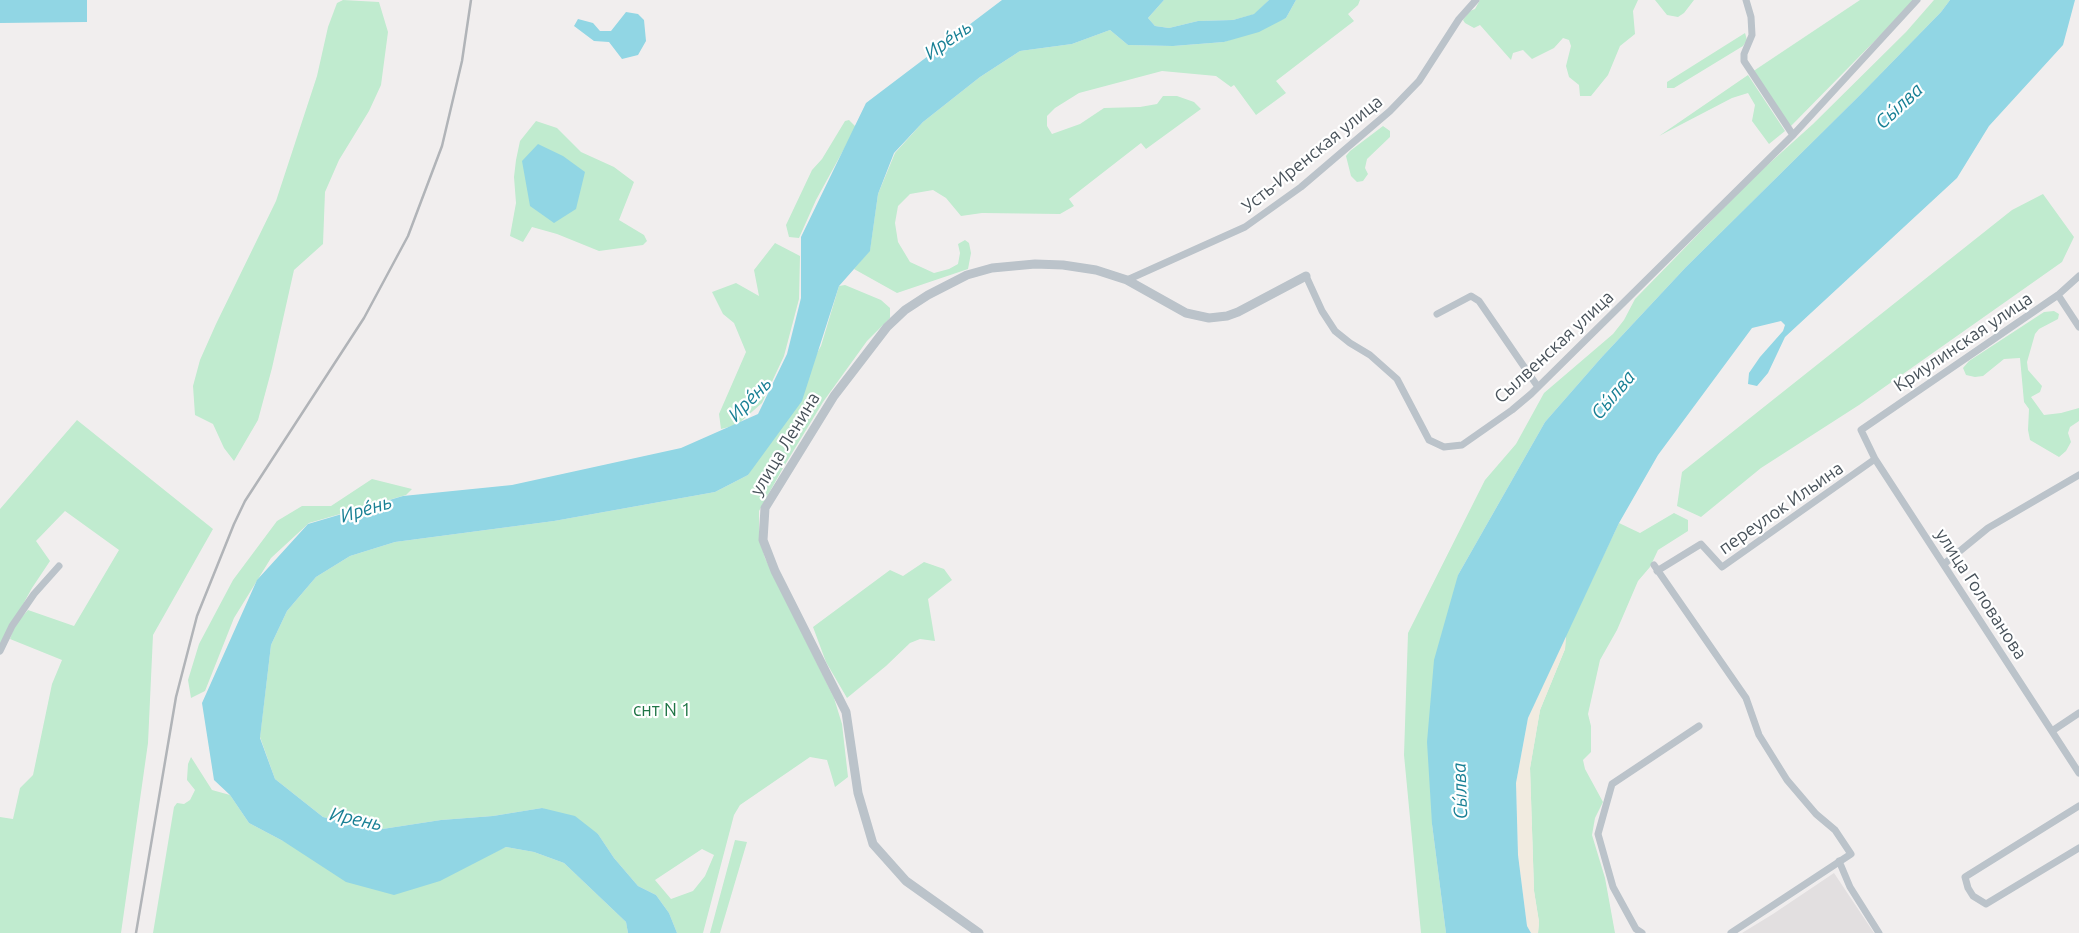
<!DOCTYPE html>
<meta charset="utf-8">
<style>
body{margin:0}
canvas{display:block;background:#f1eeee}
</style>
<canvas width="2079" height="933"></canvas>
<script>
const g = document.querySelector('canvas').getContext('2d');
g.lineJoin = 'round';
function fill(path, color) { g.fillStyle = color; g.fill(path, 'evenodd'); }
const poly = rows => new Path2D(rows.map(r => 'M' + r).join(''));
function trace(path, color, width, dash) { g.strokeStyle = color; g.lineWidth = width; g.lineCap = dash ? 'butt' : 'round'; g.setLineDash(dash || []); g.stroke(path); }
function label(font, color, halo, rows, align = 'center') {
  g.font = font + ' Ubuntu,sans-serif'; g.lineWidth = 4.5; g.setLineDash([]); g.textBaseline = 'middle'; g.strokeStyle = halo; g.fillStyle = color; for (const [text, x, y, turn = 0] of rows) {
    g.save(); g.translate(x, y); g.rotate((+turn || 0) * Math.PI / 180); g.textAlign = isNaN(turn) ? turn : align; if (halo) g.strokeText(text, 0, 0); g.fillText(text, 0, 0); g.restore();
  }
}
const education = poly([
 [1834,873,1874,933,1742,933,1773,914]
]);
const green = poly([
 [343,0,379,2,388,32,381,85,369,111,339,160,325,192,323,244,294,270,272,368,258,420,234,461,224,448,213,424,195,415,193,386,200,360,216,324,276,201,317,76,328,27,337,3],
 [1164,0,1269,0,1255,14,1233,20,1198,21,1169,28,1155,26,1148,18],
 [1296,0,1360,0,1358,5,1348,14,1354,21,1276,81,1286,93,1256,115,1234,85,1231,87,1216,76,1162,71,1079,93,1055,108,1047,116,1047,126,1052,134,1080,124,1104,108,1140,107,1157,104,1163,96,1177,96,1194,102,1201,109,1146,149,1141,143,1069,199,1074,206,1060,214,982,213,961,216,946,198,933,190,910,194,898,206,895,223,898,242,910,262,934,273,949,269,958,264,960,253,958,244,965,240,969,243,971,253,968,269,897,293,854,269,870,250,878,194,895,153,923,122,980,77,1020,51,1072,44,1110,30,1128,45,1173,46,1224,42,1286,18],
 [1480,0,1638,0,1633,11,1635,34,1620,46,1608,75,1591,96,1580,96,1579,85,1569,77,1566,66,1571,46,1569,40,1563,38,1554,48,1532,59,1523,50,1513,53,1511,60,1480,25,1474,28,1465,23,1463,20,1470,11,1475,9],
 [1655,0,1694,0,1684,13,1678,17,1667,15],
 [1860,0,1915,0,1790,127,1752,72],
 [1934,0,1950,0,1941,12,1860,95,1686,267,1601,358,1545,422,1458,575,1432,824,1446,933,1421,933,1404,755,1408,633,1485,480,1516,444,1544,393,1613,334,1624,320,1635,299,1753,178,1813,124,1906,32],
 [1745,33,1747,40,1743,46,1674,88,1667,88,1667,82],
 [1748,75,1785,131,1769,144,1752,121,1755,105,1748,93,1732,98,1659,136],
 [849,120,856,127,816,200,799,238,789,237,786,225,812,170,822,159,845,121],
 [536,121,557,128,581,152,614,167,634,182,619,220,644,235,647,241,643,245,599,251,557,234,532,227,523,242,510,236,516,203,514,177,516,160,520,141],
 [1383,126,1390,131,1390,137,1367,159,1365,168,1368,174,1363,181,1357,182,1351,176,1346,156,1350,151],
 [2043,194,2074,237,2062,262,1859,405,1761,468,1701,517,1677,506,1682,472,2012,210],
 [775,243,800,256,799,299,784,356,762,403,737,425,721,429,719,414,746,352,734,323,723,314,712,292,736,283,759,296,754,270],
 [845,285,881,300,890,308,890,318,867,341,823,402,783,468,759,511,759,538,765,558,834,698,842,724,848,777,835,787,827,760,810,757,740,805,734,815,703,933,677,933,669,913,656,895,638,886,614,858,598,834,542,808,493,816,441,820,376,830,323,817,275,779,260,737,271,645,287,611,316,577,350,556,395,542,554,521,715,492,748,475,821,346,839,286],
 [702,849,714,855,705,876,693,891,671,899,655,880],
 [2054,311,2059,314,2058,319,2039,329,2035,334,2027,362,2028,370,2042,386,2040,392,2031,397,2044,415,2061,413,2079,408,2079,421,2070,427,2068,433,2071,442,2066,451,2059,457,2030,440,2028,430,2029,409,2024,402,2020,358,2004,359,1983,376,1975,377,1966,375,1963,368,1969,361,2044,312],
 [77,420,213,529,153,635,148,743,121,933,0,933,0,817,13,819,20,788,33,775,52,684,62,660,10,639,15,625,28,610,74,626,119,550,65,511,36,541,50,561,32,588,0,646,0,509],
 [372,479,412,489,406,495,309,523,271,558,234,618,205,691,191,698,188,680,199,644,233,580,277,521,302,506,331,506],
 [1674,513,1688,520,1688,531,1658,550,1650,567,1638,581,1617,630,1600,660,1588,714,1591,726,1591,752,1583,760,1585,769,1603,802,1595,818,1592,835,1605,878,1615,933,1538,933,1539,922,1534,891,1530,768,1540,710,1565,649,1566,634,1619,523,1640,533],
 [924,562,944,569,952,580,928,599,935,641,920,639,910,643,886,666,847,698,826,662,813,627,890,570,903,576],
 [191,757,212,790,230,795,249,823,283,841,481,858,506,847,534,852,564,863,626,922,628,933,153,933,174,807,177,803,184,804,190,800,195,790,187,780,188,764],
 [735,840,747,842,720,933,710,933]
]);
const sand = poly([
 [1566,634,1565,649,1540,710,1530,768,1534,891,1539,922,1538,933,1531,933,1527,926,1518,855,1516,783,1528,718]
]);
const water = poly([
 [0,0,87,0,87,22,0,23],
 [1002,0,1164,0,1148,18,1155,26,1169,28,1198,21,1233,20,1254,14,1269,0,1296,0,1286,18,1259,32,1224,42,1173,46,1128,45,1110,30,1072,44,1020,51,980,77,923,122,894,153,878,194,870,251,839,286,802,401,748,475,715,492,554,521,395,542,350,556,316,577,287,611,271,645,260,738,275,779,323,817,376,830,441,820,493,816,542,808,575,816,598,834,614,858,638,886,656,895,669,913,677,933,628,933,626,922,564,863,534,852,506,847,440,881,394,895,346,882,283,841,249,823,230,795,214,780,202,703,257,580,308,524,403,496,512,485,681,448,758,414,787,354,801,298,801,237,866,103],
 [1950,0,2075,0,2063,45,1989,126,1957,178,1785,337,1768,373,1757,386,1748,384,1749,373,1760,357,1783,331,1785,325,1781,321,1752,328,1658,455,1619,523,1528,718,1516,783,1518,855,1527,926,1531,933,1446,933,1432,824,1427,742,1434,660,1458,575,1545,422,1601,358,1686,267,1860,95,1941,12],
 [626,12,638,14,644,20,646,41,638,55,622,59,609,42,594,41,574,26,578,19,593,23,600,31,611,31],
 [538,144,563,156,585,172,576,209,554,223,530,206,522,161]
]);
const minor = poly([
 [1746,0,1751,17,1752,35,1744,54,1744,61,1793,135],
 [1306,276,1322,311,1335,331,1350,343,1370,355,1397,379,1429,440,1444,447,1462,445,1512,410,1531,394,1793,135,1917,0],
 [2079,276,2058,295,1861,430,1875,459,2079,773],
 [1127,280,1245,227,1301,187,1390,111,1419,81,1459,19,1476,0],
 [2058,295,2079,327],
 [1437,314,1471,296,1479,301,1538,387],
 [1944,564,1988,528,2079,475],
 [1654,565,1746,698,1759,735,1787,780,1816,814,1835,830,1851,854,1731,933],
 [1657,571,1701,544,1722,567,1875,459],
 [0,651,12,626,34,594,59,566],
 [2052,731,2079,713],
 [2079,806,1965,877,1968,888,1973,896,1986,904,2079,848],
 [1839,861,1850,887,1879,933],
 [1642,933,1636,929,1613,887,1598,834,1612,784,1699,726]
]);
const tertiary = poly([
 [979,933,906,881,873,844,858,793,846,712,775,571,763,540,765,508,834,396,887,327,905,310,928,295,967,275,992,268,1035,264,1063,265,1096,270,1127,280,1186,313,1209,318,1227,316,1238,312,1306,276]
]);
const rail = poly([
 [136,933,176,697,197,616,234,524,245,501,364,318,408,236,442,146,462,61,471,0]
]);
const streetNames = [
 ["Усть-Иренская улица",1312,154,-39],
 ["Криулинская улица",1963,342,-34],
 ["Сылвенская улица",1554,347,-43],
 ["улица Ленина",785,444,-59],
 ["переулок Ильина",1781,508,-35],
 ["улица Голованова",1981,594,57]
];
const parkNames = [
 ["снт N 1",662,710]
];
const waterNames = [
 ["Ире́нь",948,40,-35],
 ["Сы́лва",1899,106,-43],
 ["Сы́лва",1613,395,-50],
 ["Ире́нь",750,399,-46],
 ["Ире́нь",366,509,-17],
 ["Сы́лва",1460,791,-92],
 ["Ирень",356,819,12]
];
fill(education, '#e2dfe0');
fill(green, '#c0ebcf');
fill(sand, '#f1ebe0');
fill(water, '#91d6e4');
trace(minor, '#bbc3ca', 7);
trace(tertiary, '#bbc3ca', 9);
trace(rail, '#b1b4b8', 2.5);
label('18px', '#48525a', '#fff', streetNames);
label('18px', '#1f7546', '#fff', parkNames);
label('italic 19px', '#198095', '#fff', waterNames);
</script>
